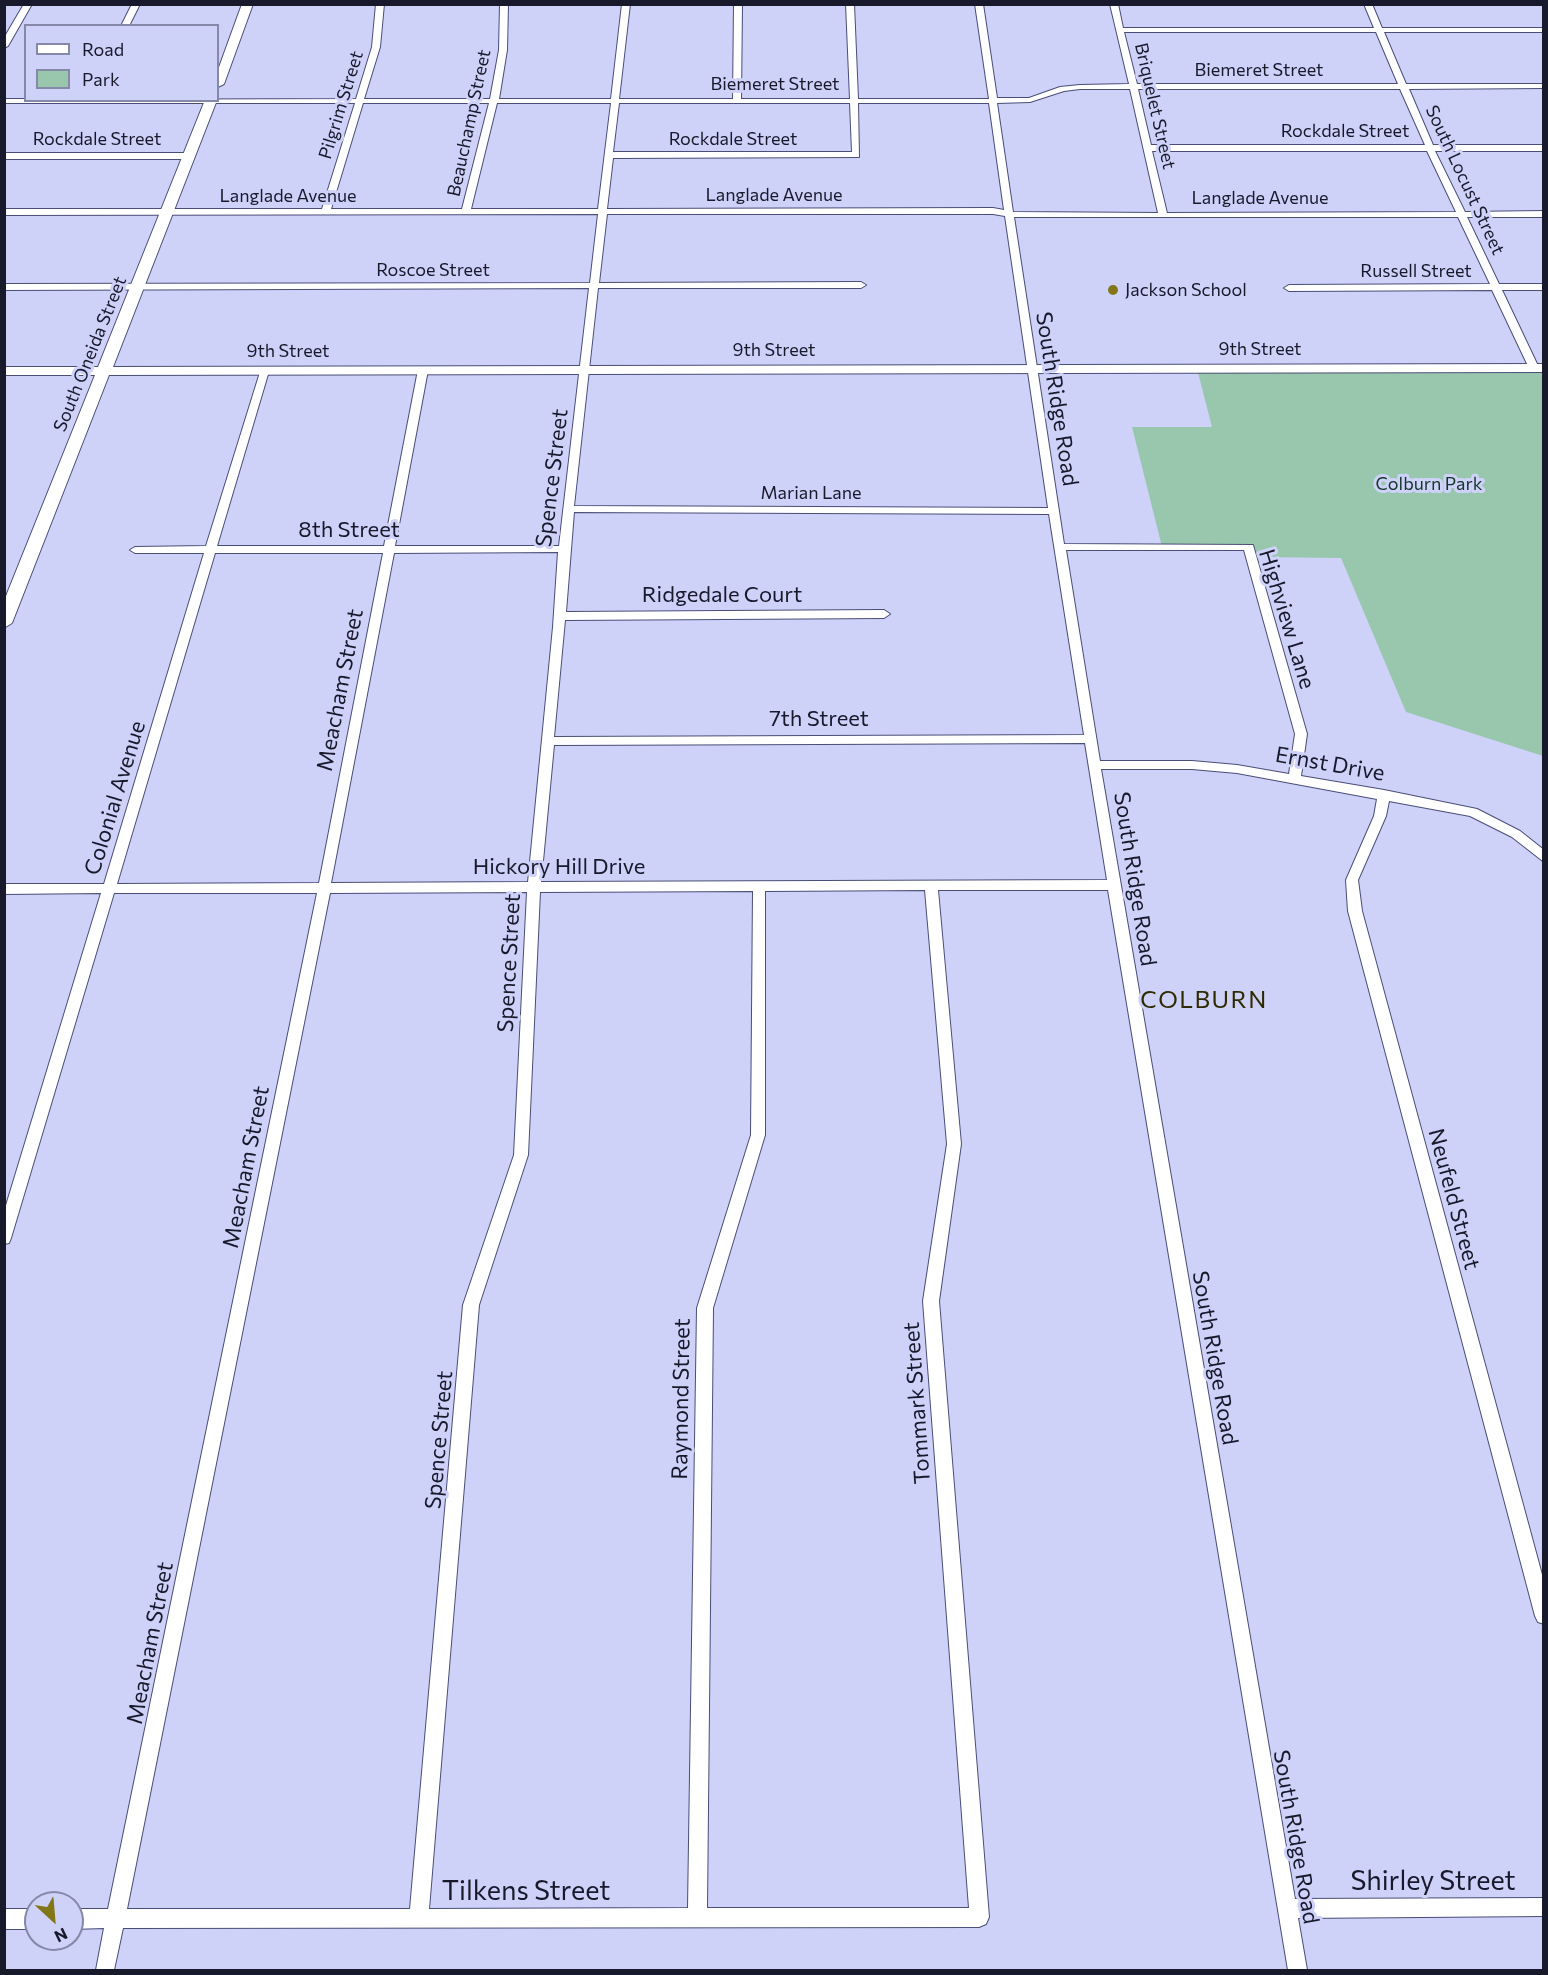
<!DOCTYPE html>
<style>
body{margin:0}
#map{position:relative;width:1548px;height:1975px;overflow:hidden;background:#ced2f9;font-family:Commissioner,sans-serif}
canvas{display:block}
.frame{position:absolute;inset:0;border:6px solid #18192b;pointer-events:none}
.legend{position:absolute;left:24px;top:24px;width:195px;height:78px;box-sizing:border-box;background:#ced2f9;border:2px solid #8588a7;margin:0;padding:8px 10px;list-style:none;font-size:18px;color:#18192b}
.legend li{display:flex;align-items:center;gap:12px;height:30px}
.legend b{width:30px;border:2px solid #8588a7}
.north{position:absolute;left:24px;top:1891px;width:60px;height:60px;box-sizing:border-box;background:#ced2f9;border:2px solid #8588a7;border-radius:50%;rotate:154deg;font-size:16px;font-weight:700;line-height:24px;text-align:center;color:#18192b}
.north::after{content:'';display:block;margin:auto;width:21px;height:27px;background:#837619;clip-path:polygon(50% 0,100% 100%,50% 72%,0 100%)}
</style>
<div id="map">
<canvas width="1548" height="1975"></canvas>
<div class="frame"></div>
<ul class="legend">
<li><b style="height:8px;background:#fff"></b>Road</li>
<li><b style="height:16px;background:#99c7ae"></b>Park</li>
</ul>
<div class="north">N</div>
</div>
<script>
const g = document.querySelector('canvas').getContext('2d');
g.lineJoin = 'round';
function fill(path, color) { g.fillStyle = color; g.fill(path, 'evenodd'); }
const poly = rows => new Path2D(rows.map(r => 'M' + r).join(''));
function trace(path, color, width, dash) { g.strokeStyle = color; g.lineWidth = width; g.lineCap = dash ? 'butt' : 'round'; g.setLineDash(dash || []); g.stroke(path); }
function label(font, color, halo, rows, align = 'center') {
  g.font = font + ' Commissioner,sans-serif'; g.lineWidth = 6; g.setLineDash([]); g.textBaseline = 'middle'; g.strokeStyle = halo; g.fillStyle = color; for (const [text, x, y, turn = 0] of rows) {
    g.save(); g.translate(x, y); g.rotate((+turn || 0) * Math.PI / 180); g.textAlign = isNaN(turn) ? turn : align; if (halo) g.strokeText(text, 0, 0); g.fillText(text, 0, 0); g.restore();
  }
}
const green = poly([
 [1543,368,1543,756,1406,712,1341,558,1252,557,1249,547,1162,547,1132,427,1212,427,1197,369]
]);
const street = poly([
 [24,4,32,4,8,46,4,48,4,38,24,4],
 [132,4,140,4,129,26,121,26,132,4],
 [376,4,384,4,380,47,364,99,490,99,499,50,500,4,508,4,507,50,499,99,611,99,622,4,630,4,619,99,733,99,734,4,742,4,741,99,850,99,846,4,854,4,858,99,989,99,975,4,983,4,997,98,1029,98,1060,87,1080,85,1129,84,1110,4,1118,4,1123,28,1374,28,1364,4,1372,4,1382,28,1544,28,1544,32,1384,32,1406,84,1544,84,1544,88,1409,89,1433,145,1544,145,1544,151,1435,151,1465,212,1544,211,1544,217,1467,217,1499,284,1544,284,1544,290,1502,290,1539,368,1537,370,1529,368,1492,290,1289,291,1284,288,1289,285,1490,284,1458,217,1014,217,1064,544,1253,545,1307,734,1301,776,1384,790,1477,809,1520,831,1544,850,1544,862,1512,837,1470,816,1389,801,1386,816,1358,880,1362,911,1544,1582,1544,1624,1538,1622,1535,1616,1348,911,1346,880,1374,816,1377,799,1237,773,1192,769,1101,769,1295,1899,1544,1898,1544,1916,1298,1918,1307,1970,1288,1970,1108,890,938,890,961,1144,939,1301,989,1917,986,1924,979,1927,123,1928,114,1970,96,1970,104,1928,72,1929,72,1909,108,1909,317,893,114,893,11,1238,9,1243,4,1244,4,1212,101,893,4,894,4,884,104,884,204,553,135,553,130,550,135,547,206,546,261,369,269,371,217,546,384,546,418,370,423,367,428,370,395,546,559,546,589,288,4,290,4,284,590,283,598,214,4,215,4,209,322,209,355,103,4,103,4,99,26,99,26,100,356,99,372,47,376,4],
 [1124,32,1376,32,1398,84,1137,84,1124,32],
 [1080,89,1130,89,1158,213,1013,212,997,103,1030,102,1064,91,1080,89],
 [1138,89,1400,89,1425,145,1151,145,1138,89],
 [363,103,489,103,462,209,331,209,363,103],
 [497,103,611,103,598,209,471,209,497,103],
 [619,103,850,103,852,152,613,152,619,103],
 [858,103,989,103,1004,210,993,208,607,209,613,158,859,157,858,103],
 [1152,151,1427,151,1456,212,1167,213,1152,151],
 [607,214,993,214,1005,216,1048,508,574,506,598,288,861,288,866,285,861,282,599,283,607,214],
 [574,512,1049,514,1084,735,554,737,565,620,884,618,890,614,884,610,566,612,574,512],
 [1066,550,1244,550,1295,734,1289,774,1237,765,1192,761,1100,761,1066,550],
 [558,552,553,627,528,882,331,883,394,553,558,552],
 [215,553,383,553,319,883,117,884,215,553],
 [1085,743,1107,880,541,882,554,745,1085,743],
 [925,890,947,1144,923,1301,969,1908,707,1908,713,1308,765,1135,765,891,925,890],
 [753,891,751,1135,697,1308,688,1908,429,1909,479,1305,528,1155,540,892,753,891],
 [527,892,514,1155,463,1305,410,1909,127,1909,330,893,527,892],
 [4,153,190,153,194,156,190,159,4,159,4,153],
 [4,1909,36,1909,36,1929,4,1929,4,1909]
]);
const secondary = poly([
 [242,4,253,4,224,84,218,87,218,70,242,4],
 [205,100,217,100,113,367,1544,364,1544,372,109,375,12,623,4,628,4,601,95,375,4,375,4,367,98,367,205,100]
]);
const markers = [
 [1113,290,6,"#837619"]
];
const farStreetnames = [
 ["Biemeret Street",1259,70],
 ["Biemeret Street",775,84],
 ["Pilgrim Street",341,105,-73],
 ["Briquelet Street",1155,106,77],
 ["Beauchamp Street",469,123,-78],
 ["Rockdale Street",1345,131],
 ["Rockdale Street",97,139],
 ["Rockdale Street",733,139],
 ["South Locust Street",1465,180,65],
 ["Langlade Avenue",774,195],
 ["Langlade Avenue",288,196],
 ["Langlade Avenue",1260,198],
 ["Roscoe Street",433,270],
 ["Russell Street",1416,271],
 ["9th Street",1260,349],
 ["9th Street",774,350],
 ["9th Street",288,351],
 ["South Oneida Street",90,354,-68],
 ["Marian Lane",811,493]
];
const farPoinames = [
 ["Jackson School",1125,290]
];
const farParknames = [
 ["Colburn Park",1429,484]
];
const streetNames = [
 ["South Ridge Road",1057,399,81],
 ["Spence Street",552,478,-83],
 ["8th Street",349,530],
 ["Ridgedale Court",722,595],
 ["Highview Lane",1287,619,73],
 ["Meacham Street",340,690,-79],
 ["7th Street",819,719],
 ["Ernst Drive",1330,764,10],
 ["Colonial Avenue",115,798,-73],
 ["Hickory Hill Drive",559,867],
 ["South Ridge Road",1135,879,81],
 ["Spence Street",509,963,-87],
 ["Meacham Street",246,1167,-79],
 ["Neufeld Street",1454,1199,75],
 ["South Ridge Road",1215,1358,80],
 ["Raymond Street",681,1399,-89],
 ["Tommark Street",917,1403,-94],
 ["Spence Street",439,1440,-85],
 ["Meacham Street",150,1643,-79],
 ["South Ridge Road",1296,1837,80]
];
const neighbourhoodNames = [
 ["COLBURN",1204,1000]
];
const nearStreetnames = [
 ["Shirley Street",1433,1881],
 ["Tilkens Street",526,1891]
];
fill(green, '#99c7ae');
trace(street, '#4a4d76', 2);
trace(secondary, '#4a4d76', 2);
fill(street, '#fff');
fill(secondary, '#fff');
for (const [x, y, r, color] of markers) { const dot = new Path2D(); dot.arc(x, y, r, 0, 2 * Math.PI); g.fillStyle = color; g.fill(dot); trace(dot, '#ced2f9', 2); }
label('18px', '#18192b', '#ced2f9', farStreetnames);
label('18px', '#18192b', '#ced2f9', farPoinames, 'left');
label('18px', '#133525', '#ced2f9', farParknames);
label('22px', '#18192b', '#ced2f9', streetNames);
g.letterSpacing = '1.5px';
label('24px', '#302a00', '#ced2f9', neighbourhoodNames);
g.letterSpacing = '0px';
label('27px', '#18192b', '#ced2f9', nearStreetnames);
</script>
